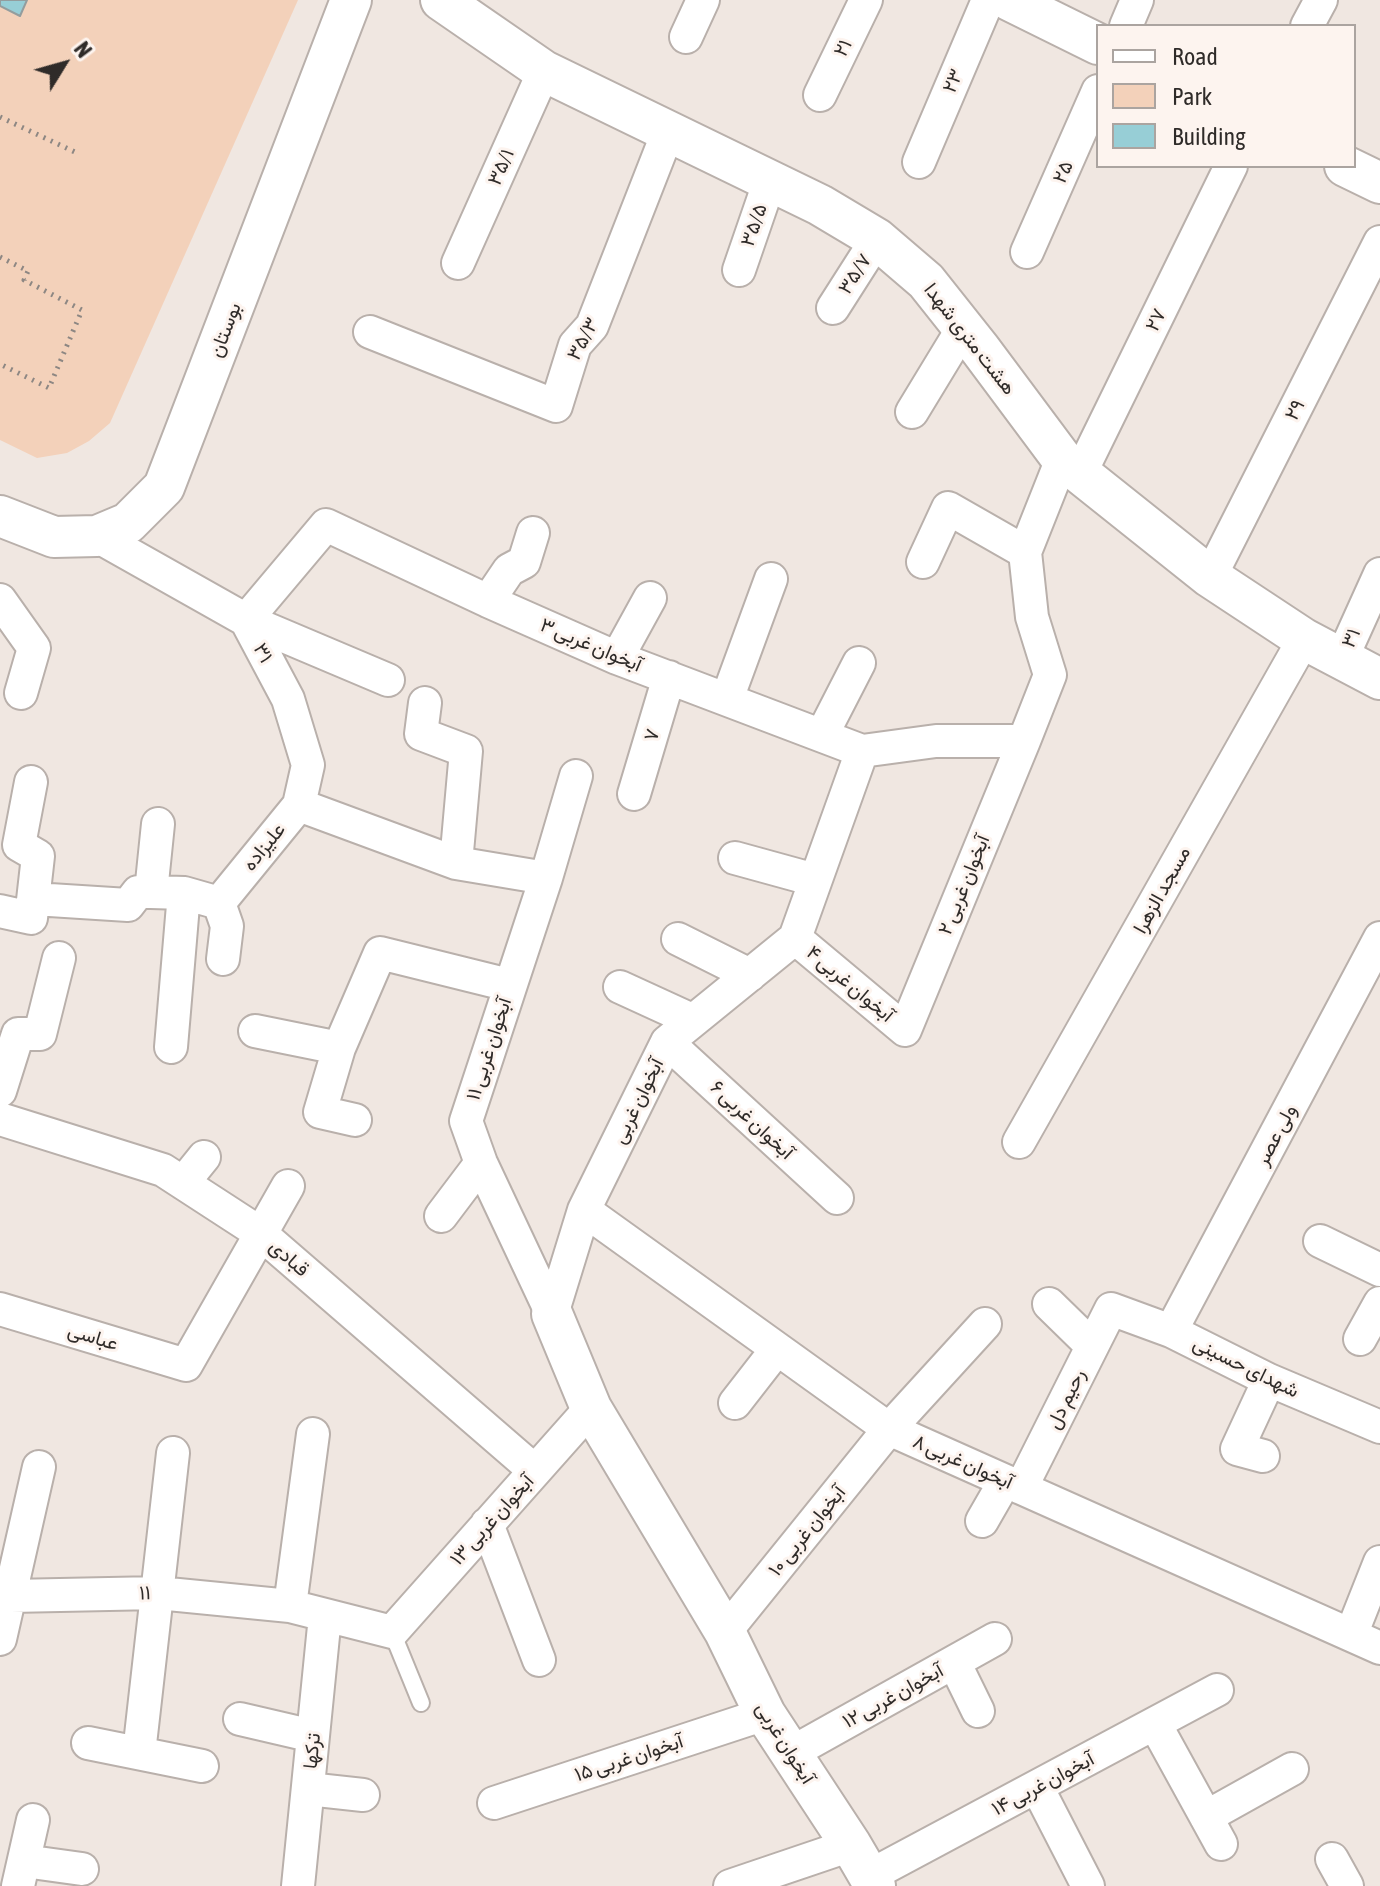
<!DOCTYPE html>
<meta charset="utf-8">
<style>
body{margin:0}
#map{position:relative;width:1380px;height:1886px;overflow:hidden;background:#f0e7e1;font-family:"Asap Condensed",sans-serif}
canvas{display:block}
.legend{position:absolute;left:1096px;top:24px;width:260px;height:144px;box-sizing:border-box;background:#fdf4ef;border:2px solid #aba4a0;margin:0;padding:10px 14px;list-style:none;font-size:24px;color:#2f2b29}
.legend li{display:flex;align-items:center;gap:16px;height:40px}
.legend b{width:40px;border:2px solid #aba4a0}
.north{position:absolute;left:24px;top:24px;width:80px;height:80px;-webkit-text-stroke:6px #fdf4ef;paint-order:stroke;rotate:53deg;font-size:22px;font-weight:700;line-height:32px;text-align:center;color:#2f2b29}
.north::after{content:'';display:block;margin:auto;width:28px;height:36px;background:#2f2b29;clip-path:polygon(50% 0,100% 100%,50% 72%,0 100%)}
</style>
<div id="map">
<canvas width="1380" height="1886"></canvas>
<ul class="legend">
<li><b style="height:10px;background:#fff"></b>Road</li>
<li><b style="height:22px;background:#f3d1ba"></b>Park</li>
<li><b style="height:22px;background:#97ced6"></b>Building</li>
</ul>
<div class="north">N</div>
</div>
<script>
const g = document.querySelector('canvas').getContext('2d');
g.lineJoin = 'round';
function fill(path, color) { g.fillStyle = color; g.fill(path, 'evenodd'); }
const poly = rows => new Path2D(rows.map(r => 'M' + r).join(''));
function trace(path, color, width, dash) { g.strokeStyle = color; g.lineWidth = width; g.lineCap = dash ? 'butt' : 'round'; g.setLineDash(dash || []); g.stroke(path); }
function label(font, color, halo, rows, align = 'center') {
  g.font = font + ' "Asap Condensed",Vazirmatn,sans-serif'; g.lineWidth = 6; g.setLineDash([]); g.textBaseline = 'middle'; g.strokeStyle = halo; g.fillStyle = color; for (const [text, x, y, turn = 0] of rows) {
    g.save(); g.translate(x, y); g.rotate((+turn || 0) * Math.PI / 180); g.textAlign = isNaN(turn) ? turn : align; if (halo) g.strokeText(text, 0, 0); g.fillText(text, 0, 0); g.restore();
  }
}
const green = poly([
 [0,0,298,0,110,423,89,441,67,453,37,458,0,440]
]);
const building = poly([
 [0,0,27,0,20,16,0,6,0,0]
]);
const path = poly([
 [0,117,77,153],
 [0,257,28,271,24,280,82,310,49,388,0,364]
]);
const service = poly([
 [392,1632,421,1703]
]);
const minor = poly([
 [1126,26,1137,0],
 [1307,26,1321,0],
 [686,37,703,0],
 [820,95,866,0],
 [919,162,988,0],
 [1027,252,1098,91],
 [458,263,544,71],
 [739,270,770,180],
 [833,308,877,239],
 [370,332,556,406,575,345,592,326,668,132],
 [912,412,963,328],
 [1080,474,1231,166],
 [97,536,246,620,388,680],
 [923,562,948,508,1025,552],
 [1210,577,1380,242],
 [0,600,34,648,21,693],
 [488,601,509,570,524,562,533,533],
 [617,658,650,598],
 [1342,658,1380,574],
 [727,699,771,579],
 [425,703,421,734,466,751,456,863],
 [822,735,859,663],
 [634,794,669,677],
 [299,805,456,863,546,878],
 [735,858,815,880],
 [151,892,158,824],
 [34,899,128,905,138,892,151,892,184,893,219,903,299,805,308,765,288,699,246,620,326,525,488,601,617,658,862,751],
 [219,903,227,926,223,959],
 [0,911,31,918,38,856,19,845,31,782],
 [795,938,905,1030,1024,741],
 [678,939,750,975],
 [620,987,692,1020],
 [255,1031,339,1048],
 [667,1042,837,1198],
 [171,1047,184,893],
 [0,1091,18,1034,40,1034,59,958],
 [0,1119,163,1170,260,1233,535,1471],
 [355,1120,320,1112,339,1048,380,953,509,985],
 [1019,1142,1304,639],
 [183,1183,204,1157],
 [584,1210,889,1429,1380,1648],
 [441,1216,481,1163],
 [1320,1241,1380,1270],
 [1049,1304,1092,1346],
 [0,1309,186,1365,288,1186],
 [552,1314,584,1210,667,1042,795,938,862,751,936,741,1024,741,1050,675,1032,617,1025,552,1062,459],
 [552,1314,481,1163,466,1121,546,878,576,776],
 [1171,1331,1380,938],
 [1360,1339,1380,1303],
 [735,1403,777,1349],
 [1263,1456,1237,1449,1269,1380],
 [1021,1488,1111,1309,1171,1331,1269,1380,1380,1427],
 [982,1521,1005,1481],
 [487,1524,539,1660],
 [0,1594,11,1596,158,1593,290,1606,392,1632,591,1408],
 [290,1606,313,1434],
 [725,1632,889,1429,985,1324],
 [1351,1635,1380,1562],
 [0,1639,39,1467],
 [954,1662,978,1711],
 [240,1719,313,1736],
 [1155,1724,1221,1844],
 [88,1743,202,1766],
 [139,1753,173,1453],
 [791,1753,995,1639],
 [1037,1787,1088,1886],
 [308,1789,363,1795],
 [494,1803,765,1714],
 [1206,1817,1292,1769],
 [1332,1859,1347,1886],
 [24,1861,82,1869],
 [869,1876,1217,1690],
 [18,1886,33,1820],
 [298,1886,325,1616],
 [730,1886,851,1845]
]);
const tertiary = poly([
 [441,0,544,71,820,205,877,239,926,281,980,349,1062,459,1210,577,1304,639,1380,679],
 [1009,0,1098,44],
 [1345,166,1380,183],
 [0,516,54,537,97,536,128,523,164,487,351,0],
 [552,1314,591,1408,725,1632,765,1714,851,1845,875,1886]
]);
const streetNames = [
 ["۲۱",843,48,-64],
 ["۲۳",953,81,-67],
 ["۳۵/۱",501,167,-66],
 ["۲۵",1063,172,-66],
 ["۳۵/۵",754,225,-71],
 ["۳۵/۷",855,274,-57],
 ["۲۷",1156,320,-64],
 ["بوستان",225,330,-69],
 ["۳۵/۳",583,339,-62],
 ["هشت متری شهدا",970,339,52],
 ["۲۹",1295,410,-63],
 ["۳۱",1351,638,-66],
 ["آبخوان غربی ۳",591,645,23],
 ["۳۱",263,653,61],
 ["۷",652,735,-73],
 ["علیزاده",264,847,-51],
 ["آبخوان غربی ۲",964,885,-68],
 ["مسجد الزهرا",1162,890,-61],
 ["آبخوان غربی ۴",850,984,40],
 ["آبخوان غربی ۱۱",489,1049,-72],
 ["آبخوان غربی",638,1101,-64],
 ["آبخوان غربی ۶",752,1120,43],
 ["ولی عصر",1276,1135,-62],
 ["قبادی",289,1258,41],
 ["عباسی",93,1337,17],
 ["شهدای حسینی",1246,1367,26],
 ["رحیم دل",1066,1399,-64],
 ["آبخوان غربی ۸",963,1462,24],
 ["آبخوان غربی ۱۳",492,1520,-48],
 ["آبخوان غربی ۱۰",807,1531,-51],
 ["۱۱",145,1593,-1],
 ["آبخوان غربی ۱۲",893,1696,-29],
 ["آبخوان غربی",785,1743,58],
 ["ترکها",312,1751,-84],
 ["آبخوان غربی ۱۵",629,1758,-18],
 ["آبخوان غربی ۱۴",1043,1784,-28]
];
fill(green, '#f3d1ba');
fill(building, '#97ced6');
trace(building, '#939d9e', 2);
trace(service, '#b9b0ab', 20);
trace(minor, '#b9b0ab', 36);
trace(tertiary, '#b9b0ab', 44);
trace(path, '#8d8783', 5, [2, 6]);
trace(service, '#fff', 16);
trace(minor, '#fff', 32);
trace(tertiary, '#fff', 40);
label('20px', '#2f2b29', '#fdf4ef', streetNames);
</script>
